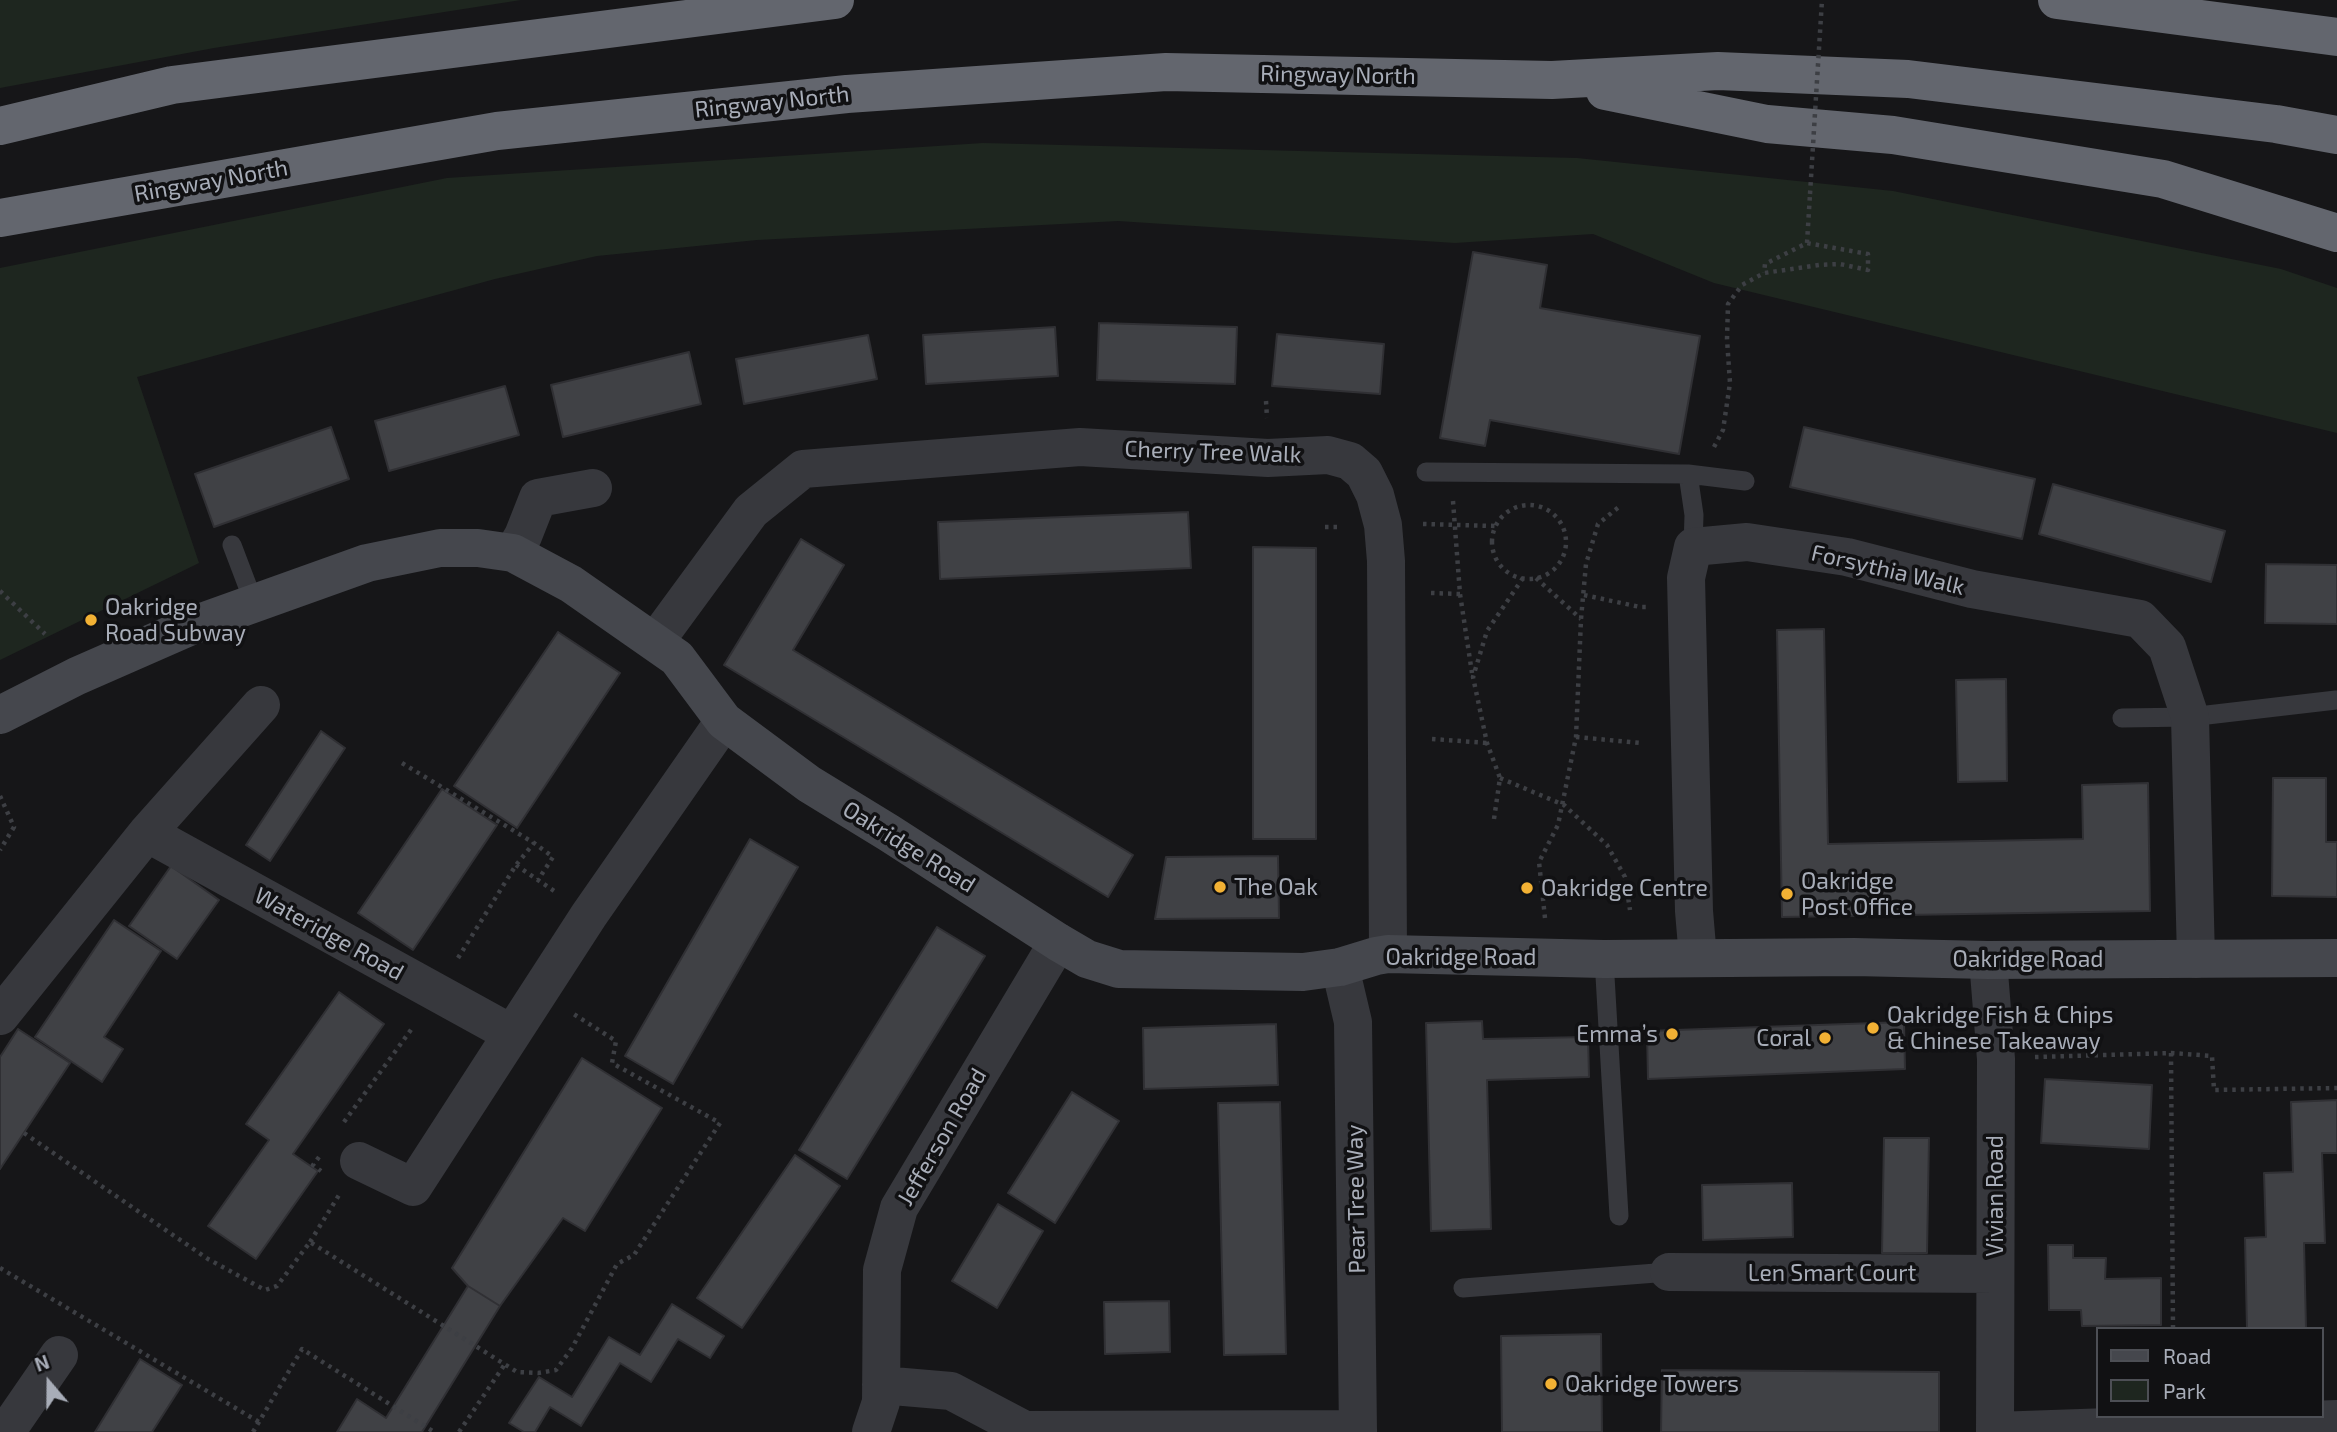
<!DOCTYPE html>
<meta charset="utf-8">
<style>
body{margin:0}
#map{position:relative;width:2337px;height:1432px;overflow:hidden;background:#161618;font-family:"Exo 2",sans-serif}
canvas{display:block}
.legend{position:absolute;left:2096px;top:1327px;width:228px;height:91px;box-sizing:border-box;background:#111113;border:2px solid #4d4f55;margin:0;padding:9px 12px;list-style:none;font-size:21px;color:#a8adb8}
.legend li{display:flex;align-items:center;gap:14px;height:35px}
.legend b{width:35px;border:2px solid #4d4f55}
.north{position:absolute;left:14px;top:1348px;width:70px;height:70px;-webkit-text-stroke:5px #111113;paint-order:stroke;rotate:340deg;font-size:19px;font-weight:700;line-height:28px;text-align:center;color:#a8adb8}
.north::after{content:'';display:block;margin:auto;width:24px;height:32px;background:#a8adb8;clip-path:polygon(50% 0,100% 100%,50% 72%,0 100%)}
</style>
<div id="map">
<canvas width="2337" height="1432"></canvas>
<ul class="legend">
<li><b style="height:9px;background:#45474d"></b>Road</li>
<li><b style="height:19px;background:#1e261f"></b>Park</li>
</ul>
<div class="north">N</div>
</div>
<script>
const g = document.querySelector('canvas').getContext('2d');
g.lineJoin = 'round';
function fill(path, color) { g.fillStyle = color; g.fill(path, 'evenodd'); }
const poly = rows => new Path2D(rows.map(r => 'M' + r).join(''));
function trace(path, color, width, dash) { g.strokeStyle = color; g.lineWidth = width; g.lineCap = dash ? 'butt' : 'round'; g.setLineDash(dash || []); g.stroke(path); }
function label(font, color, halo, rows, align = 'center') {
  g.font = font + ' "Exo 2",sans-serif'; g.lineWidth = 7; g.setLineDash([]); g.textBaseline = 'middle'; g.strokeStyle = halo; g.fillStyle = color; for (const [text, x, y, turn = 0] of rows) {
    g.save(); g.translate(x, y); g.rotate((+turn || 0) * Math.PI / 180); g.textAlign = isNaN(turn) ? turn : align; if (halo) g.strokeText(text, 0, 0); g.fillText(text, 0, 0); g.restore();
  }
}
const green = poly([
 [0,0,521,0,214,48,0,88],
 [983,143,1577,158,1893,191,2281,269,2337,288,2337,433,1714,283,1593,234,1455,243,1118,221,757,240,597,256,495,279,137,377,199,563,0,660,0,268,447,178]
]);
const building = poly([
 [1473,252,1547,265,1540,308,1700,336,1679,454,1490,420,1485,446,1440,438,1473,252],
 [1099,323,1237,327,1235,384,1097,380,1099,323],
 [1055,327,1058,376,926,384,923,335,1055,327],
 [1277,334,1384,344,1380,394,1272,386,1277,334],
 [868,335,877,379,744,404,736,359,868,335],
 [689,352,701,404,563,437,551,385,689,352],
 [505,386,519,435,389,471,375,421,505,386],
 [331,427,349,479,214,527,195,474,331,427],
 [1804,427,2035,479,2022,539,1790,487,1804,427],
 [2053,484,2225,531,2211,582,2039,534,2053,484],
 [1188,512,1191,568,940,579,938,522,1188,512],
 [801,539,844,565,793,650,1133,855,1108,897,724,665,801,539],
 [1253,547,1316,548,1316,839,1253,839,1253,547],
 [2266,564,2337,565,2337,624,2265,623,2266,564],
 [1824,629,1828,844,2083,839,2082,785,2148,783,2150,911,1782,917,1777,630,1824,629],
 [558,632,620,673,517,828,454,786,558,632],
 [2006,679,2007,781,1958,782,1956,680,2006,679],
 [321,731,345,748,270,861,246,845,321,731],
 [2273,778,2326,778,2326,842,2337,842,2337,897,2272,896,2273,778],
 [442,789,497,825,413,950,358,913,442,789],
 [750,839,798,867,673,1084,625,1056,750,839],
 [1278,856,1279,918,1155,919,1166,857,1278,856],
 [171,866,219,900,177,959,129,926,171,866],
 [114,920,161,951,104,1037,123,1049,102,1082,35,1037,114,920],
 [937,927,985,956,847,1179,799,1150,937,927],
 [339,992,384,1024,293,1154,318,1171,256,1259,208,1226,269,1140,246,1124,339,992],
 [1482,1021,1483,1039,1588,1037,1589,1077,1487,1080,1491,1229,1431,1231,1426,1023,1482,1021],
 [1904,1022,1905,1069,1648,1079,1647,1031,1904,1022],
 [1276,1024,1278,1085,1144,1089,1143,1028,1276,1024],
 [18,1029,70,1063,0,1169,0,1057,18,1029],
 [582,1058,662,1108,585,1231,563,1218,500,1306,468,1286,452,1268,582,1058],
 [2045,1079,2152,1085,2149,1149,2041,1143,2045,1079],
 [1072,1092,1119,1121,1055,1223,1008,1193,1072,1092],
 [2337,1100,2337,1153,2322,1153,2325,1243,2304,1243,2306,1329,2247,1329,2245,1238,2266,1237,2264,1173,2293,1172,2291,1102,2337,1100],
 [1280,1102,1286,1354,1224,1355,1218,1103,1280,1102],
 [1884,1138,1929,1138,1927,1253,1882,1253,1884,1138],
 [795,1155,840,1186,742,1328,697,1298,795,1155],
 [1792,1183,1793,1237,1703,1240,1702,1185,1792,1183],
 [998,1204,1043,1231,997,1308,952,1281,998,1204],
 [2048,1245,2073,1245,2073,1258,2106,1258,2105,1279,2161,1278,2161,1325,2082,1326,2081,1310,2049,1310,2048,1245],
 [468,1286,500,1306,422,1432,337,1432,357,1399,386,1418,468,1286],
 [1169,1301,1170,1352,1105,1354,1104,1302,1169,1301],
 [672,1304,724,1336,710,1358,678,1339,651,1382,620,1363,581,1426,550,1407,535,1432,524,1432,509,1423,539,1377,572,1397,609,1337,640,1355,672,1304],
 [1601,1334,1602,1432,1502,1432,1501,1336,1601,1334],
 [140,1359,182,1385,152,1432,95,1432,140,1359],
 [1662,1370,1939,1372,1939,1432,1661,1432,1662,1370]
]);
const path = poly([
 [1807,243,1810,194],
 [1266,401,1267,418],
 [1714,447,1723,430,1730,383,1727,339,1728,304,1742,285,1764,273,1819,265,1840,264,1868,270,1868,254,1807,243,1765,264,1764,273],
 [1453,501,1460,594,1472,673],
 '1492 542a37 37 0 1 1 74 0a37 37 0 1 1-74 0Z',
 [1423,524,1496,526],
 [1325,527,1341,527],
 [1536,578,1581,619],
 [0,591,45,634],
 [1431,593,1460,594],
 [1584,595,1640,607,1648,607],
 [1576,737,1641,743],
 [1432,739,1487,743],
 [402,763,534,843,553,857,538,880],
 [1500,778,1564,805,1607,845,1625,877,1630,910],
 [0,796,14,827,0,850],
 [1494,819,1500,778,1487,743,1473,677,1487,631,1523,578],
 [516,865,557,893],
 [1545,918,1539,862,1558,825,1576,737,1581,619,1586,564,1598,524,1620,506],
 [458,958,516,865,534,843],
 [2171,1053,2173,1329],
 [2035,1057,2171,1053,2212,1056,2214,1090,2337,1088],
 [344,1122,413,1027],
 [24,1133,208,1259,265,1290,277,1286,310,1242,517,1372,538,1373,556,1370,572,1348,617,1264,634,1255,720,1123,612,1063,616,1041,572,1013],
 [319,1157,313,1165,321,1171],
 [310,1242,339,1195],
 [0,1268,259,1422],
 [253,1432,302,1349,434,1432],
 [459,1432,505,1364]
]);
const lane = poly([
 [1426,472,1688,474,1745,481],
 [1688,474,1694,515,1693,547],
 [232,545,254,603],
 [2122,718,2190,717,2336,700],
 [1604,959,1619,1216],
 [1463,1288,1669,1272]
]);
const street = poly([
 [513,553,523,536,538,498,593,488],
 [655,642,751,511,803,469,1080,447,1268,458,1328,455,1350,461,1364,473,1375,495,1383,525,1386,561,1388,954],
 [147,833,512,1034],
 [1698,958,1694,911,1686,578,1693,547,1747,542,1847,557,1972,589,2140,619,2167,647,2190,717,2196,959],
 [1988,960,1996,1059,1995,1432],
 [1340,967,1353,1022,1358,1432],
 [0,1016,147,833,261,705],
 [359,1161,413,1187,589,915,724,721],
 [1669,1272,1995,1274],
 [881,1385,951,1391,1025,1430,1358,1429],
 [1995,1431,2337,1419],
 [6,1432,59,1355],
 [871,1432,881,1402,882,1270,899,1208,1058,942]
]);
const secondary = poly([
 [0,715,77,676,191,626,367,563,440,548,478,548,513,553,571,584,677,658,724,721,809,784,889,833,1058,942,1087,959,1119,969,1303,972,1340,967,1376,956,1388,954,1604,959,1854,957,1988,960,2337,958]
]);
const highway = poly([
 [2057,0,2337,37],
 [1605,91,1767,124,1893,135,2163,179,2337,233],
 [0,126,172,85,835,0],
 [0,218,497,131,847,94,1166,72,1552,80,1718,71,1908,79,2276,124,2337,135]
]);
const pathBridge = poly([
 [1810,194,1822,0]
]);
const markers = [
 [91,620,7,"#f2b134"],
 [1220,887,7,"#f2b134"],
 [1527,888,7,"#f2b134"],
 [1787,894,7,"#f2b134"],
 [1873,1028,7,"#f2b134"],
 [1672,1034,7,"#f2b134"],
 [1825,1038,7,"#f2b134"],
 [1551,1384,7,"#f2b134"]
];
const streetNames = [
 ["Ringway North",1338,75,1],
 ["Ringway North",772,102,-6],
 ["Ringway North",211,181,-10],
 ["Cherry Tree Walk",1213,452,2],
 ["Forsythia Walk",1888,570,13],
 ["Oakridge Road",909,847,32],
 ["Wateridge Road",329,934,29],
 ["Oakridge Road",1461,957],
 ["Oakridge Road",2028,959],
 ["Jefferson Road",942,1137,-60],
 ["Vivian Road",1995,1196,-90],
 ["Pear Tree Way",1356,1199,-91],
 ["Len Smart Court",1832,1273]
];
const poiNames = [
 ["Oakridge",105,607],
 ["Road Subway",105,633],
 ["Oakridge",1801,881],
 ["Post Office",1801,907],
 ["The Oak",1234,887],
 ["Oakridge Centre",1541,888],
 ["Oakridge Fish & Chips",1887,1015],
 ["& Chinese Takeaway",1887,1041],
 ["Emma’s",1658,1034,"right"],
 ["Coral",1811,1038,"right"],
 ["Oakridge Towers",1565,1384]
];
fill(green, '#1e261f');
fill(building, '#404145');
trace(building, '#303034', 2);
trace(path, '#3d3f44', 4.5, [3.5, 5]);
trace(lane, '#37383d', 19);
trace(street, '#37383d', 38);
trace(secondary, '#45474d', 38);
trace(highway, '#63666e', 38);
trace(pathBridge, '#3d3f44', 4.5, [3.5, 5]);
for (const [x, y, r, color] of markers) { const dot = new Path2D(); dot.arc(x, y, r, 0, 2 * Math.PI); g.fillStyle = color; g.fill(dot); trace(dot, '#111113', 2.5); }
label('23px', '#a8adb8', '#111113', streetNames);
label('23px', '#a8adb8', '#111113', poiNames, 'left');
</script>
